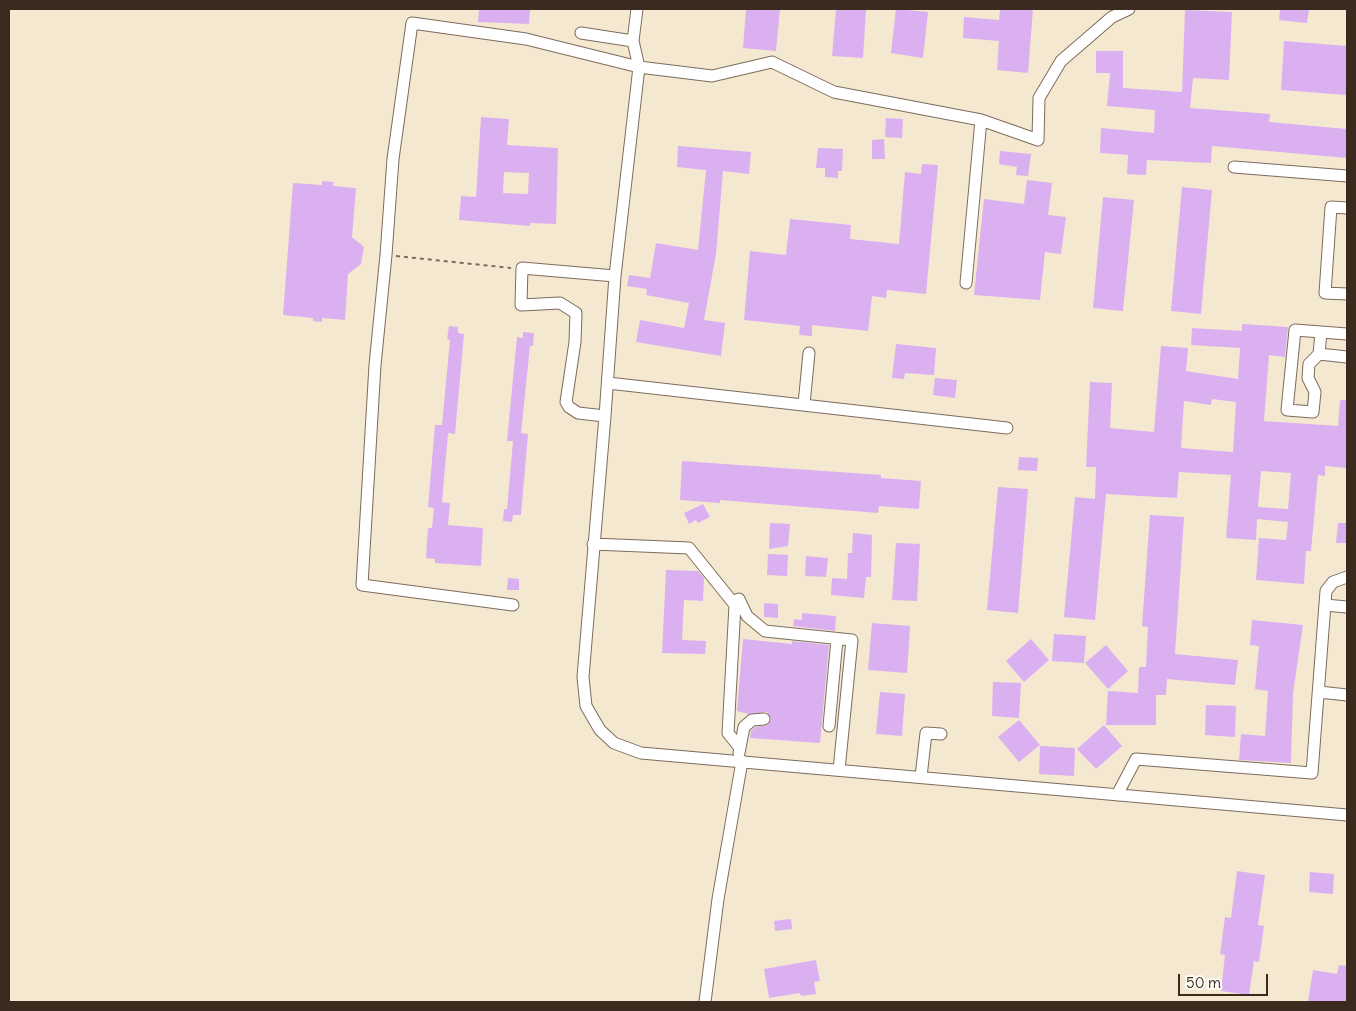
<!DOCTYPE html>
<style>
body{margin:0}
#map{position:relative;width:1356px;height:1011px;overflow:hidden;background:#f5e8d1;font-family:Delius,sans-serif}
canvas{display:block}
.frame{position:absolute;inset:0;border:10px solid #3b2a1e;pointer-events:none}
.scale{position:absolute;left:1178px;top:974px;width:90px;height:22px;box-sizing:border-box;border:2px solid #3b2a1e;border-top:0;padding-left:6px;font-size:15px;line-height:18px;white-space:nowrap;color:#3b2a1e;-webkit-text-stroke:4px #fdfcf7;paint-order:stroke}
</style>
<div id="map">
<canvas width="1356" height="1011"></canvas>
<div class="frame"></div>
<div class="scale">50 m</div>
</div>
<script>
const g = document.querySelector('canvas').getContext('2d');
g.lineJoin = 'round';
function fill(path, color) { g.fillStyle = color; g.fill(path, 'evenodd'); }
const poly = rows => new Path2D(rows.map(r => 'M' + r).join(''));
function trace(path, color, width, dash) { g.strokeStyle = color; g.lineWidth = width; g.lineCap = dash ? 'butt' : 'round'; g.setLineDash(dash || []); g.stroke(path); }
const building = poly([
 [479,9,530,9,529,24,478,22],
 [746,9,780,9,776,51,743,48],
 [836,9,866,9,863,58,832,56],
 [896,9,928,12,923,58,891,53],
 [1000,9,1033,9,1028,73,997,70,999,41,963,38,964,17,999,20],
 [1280,9,1309,9,1307,23,1279,20],
 [1185,10,1232,12,1229,80,1193,78,1190,108,1270,114,1269,122,1347,129,1347,158,1212,146,1211,163,1147,160,1146,175,1127,174,1128,155,1100,153,1101,128,1154,133,1155,110,1107,106,1110,73,1096,73,1096,51,1123,51,1123,88,1182,92],
 [1284,41,1347,46,1347,95,1281,90],
 [481,117,509,119,507,145,558,148,556,224,530,223,530,226,459,220,461,196,476,197],
 [504,172,529,173,528,194,503,193],
 [886,118,903,119,902,138,885,137],
 [884,139,885,159,872,159,872,140],
 [678,146,751,152,749,174,723,171,716,254,704,320,725,323,721,356,636,342,640,320,684,328,689,303,646,295,647,289,627,286,629,275,650,278,656,243,698,250,706,170,677,167],
 [818,148,843,149,842,171,838,171,838,178,825,177,825,168,816,168],
 [1000,151,1031,154,1028,176,1016,175,1017,167,999,164],
 [922,164,938,165,926,294,887,290,886,298,872,296,868,331,812,325,812,336,799,335,800,326,744,320,750,251,786,255,790,219,851,225,850,239,899,244,905,172,921,174],
 [1027,180,1052,183,1048,215,1066,217,1061,254,1045,252,1040,300,974,295,984,199,1024,204],
 [322,181,334,182,333,186,356,188,352,237,364,247,361,264,348,274,345,320,322,318,322,322,313,321,313,318,283,315,293,183,322,185],
 [1182,187,1212,190,1201,314,1171,311],
 [1103,197,1134,200,1123,311,1093,308],
 [1242,324,1288,327,1285,357,1269,355,1264,421,1338,426,1340,400,1347,400,1347,468,1325,466,1325,476,1318,475,1311,551,1306,551,1304,584,1256,580,1259,538,1286,540,1288,522,1257,519,1256,540,1226,538,1231,475,1179,472,1177,498,1106,494,1095,620,1064,617,1075,497,1095,499,1096,467,1086,467,1090,382,1112,383,1110,428,1154,432,1161,346,1188,348,1186,371,1238,379,1240,348,1191,345,1192,328,1242,331],
 [1212,399,1236,402,1233,452,1181,448,1184,401,1211,405],
 [1261,471,1291,473,1288,509,1258,507],
 [449,326,458,327,458,333,464,334,455,434,448,433,442,502,450,503,448,525,483,528,481,566,435,563,435,559,426,558,428,528,432,528,434,508,428,507,435,425,442,425,450,340,447,339],
 [523,332,534,333,533,346,530,346,521,433,528,434,521,515,513,515,512,522,503,521,504,509,507,509,513,441,507,441,517,337,523,338],
 [896,344,936,348,934,375,905,373,904,379,892,378],
 [935,378,957,380,955,398,933,395],
 [1019,457,1038,458,1037,471,1018,470],
 [682,461,881,475,881,478,921,481,919,509,879,506,878,513,720,500,720,503,680,500],
 [998,487,1028,489,1018,613,987,610],
 [703,504,710,517,698,523,696,520,689,524,684,513],
 [1150,515,1184,517,1175,654,1238,660,1235,685,1167,679,1166,695,1156,695,1156,725,1106,725,1108,691,1138,693,1139,667,1146,667,1148,627,1142,626],
 [770,523,790,524,788,546,769,549],
 [1338,523,1347,523,1347,543,1336,543],
 [853,533,872,535,871,577,866,577,864,598,831,595,832,578,847,579,848,553,852,553],
 [896,543,920,544,917,601,892,600],
 [768,554,788,555,787,576,767,575],
 [806,556,828,558,826,577,805,576],
 [666,570,698,571,704,578,703,601,684,600,682,640,706,641,705,654,662,653],
 [508,578,519,579,519,590,507,590],
 [764,603,778,604,778,618,764,617],
 [802,613,836,616,835,631,793,626,794,619,802,620],
 [1252,620,1303,625,1293,693,1291,763,1239,760,1241,734,1265,736,1268,691,1255,689,1259,646,1250,645],
 [872,623,910,626,907,673,868,670],
 [1054,634,1086,636,1084,663,1052,661],
 [743,639,792,644,792,641,829,645,820,743,750,738,751,731,755,727,768,725,771,719,767,712,749,714,737,711],
 [1031,639,1049,660,1024,682,1006,661],
 [1106,645,1128,671,1108,689,1085,663],
 [993,682,1021,683,1019,718,992,716],
 [880,692,905,694,902,736,876,734],
 [1206,705,1236,706,1235,737,1205,735],
 [1019,720,1040,745,1019,762,998,737],
 [1104,725,1122,746,1096,769,1077,749],
 [1040,746,1075,748,1074,776,1039,774],
 [1237,871,1265,875,1258,925,1264,926,1259,962,1254,961,1249,995,1221,991,1225,955,1220,954,1225,917,1231,918],
 [1310,872,1334,874,1333,894,1309,892],
 [791,919,792,929,775,931,774,921],
 [816,960,820,981,814,982,816,994,801,996,800,993,769,998,764,969],
 [1339,965,1347,966,1347,1002,1308,1002,1313,970,1337,974]
]);
const path = poly([
 [396,256,511,268]
]);
const minor = poly([
 [637,9,633,41,639,67,615,276,605,416,583,677,586,706,600,730,614,743,641,753,1347,815],
 [581,33,633,41],
 [1234,167,1347,176],
 [1347,208,1331,207,1325,293,1347,294],
 [966,283,981,120],
 [1321,332,1319,354,1309,364,1308,378,1315,392,1313,412,1287,410,1295,330,1347,334],
 [1319,354,1347,357],
 [608,383,1007,428],
 [804,404,809,353],
 [605,416,578,413,569,407,566,402,575,342,576,313,560,303,521,305,522,268,615,276],
 [593,544,689,548,735,605,728,733,740,748],
 [734,601,739,599,747,616,765,631,852,640,839,770],
 [513,605,362,585,375,365,386,255,393,159,412,23,526,39,639,67,712,76,772,62,834,92,981,120,1038,140,1039,98,1061,61,1112,17,1129,9],
 [1325,605,1347,607],
 [1319,692,1347,695],
 [829,726,837,639],
 [739,753,744,727,752,720,764,719],
 [921,777,926,733,941,734],
 [1117,795,1136,759,1312,773,1326,591,1333,582,1347,577],
 [705,1002,718,899,742,761]
]);
fill(building, '#dbb0f1');
trace(minor, '#7c6c5d', 13);
trace(path, '#7c6c5d', 2, [4, 4]);
trace(minor, '#fff', 11);
</script>
